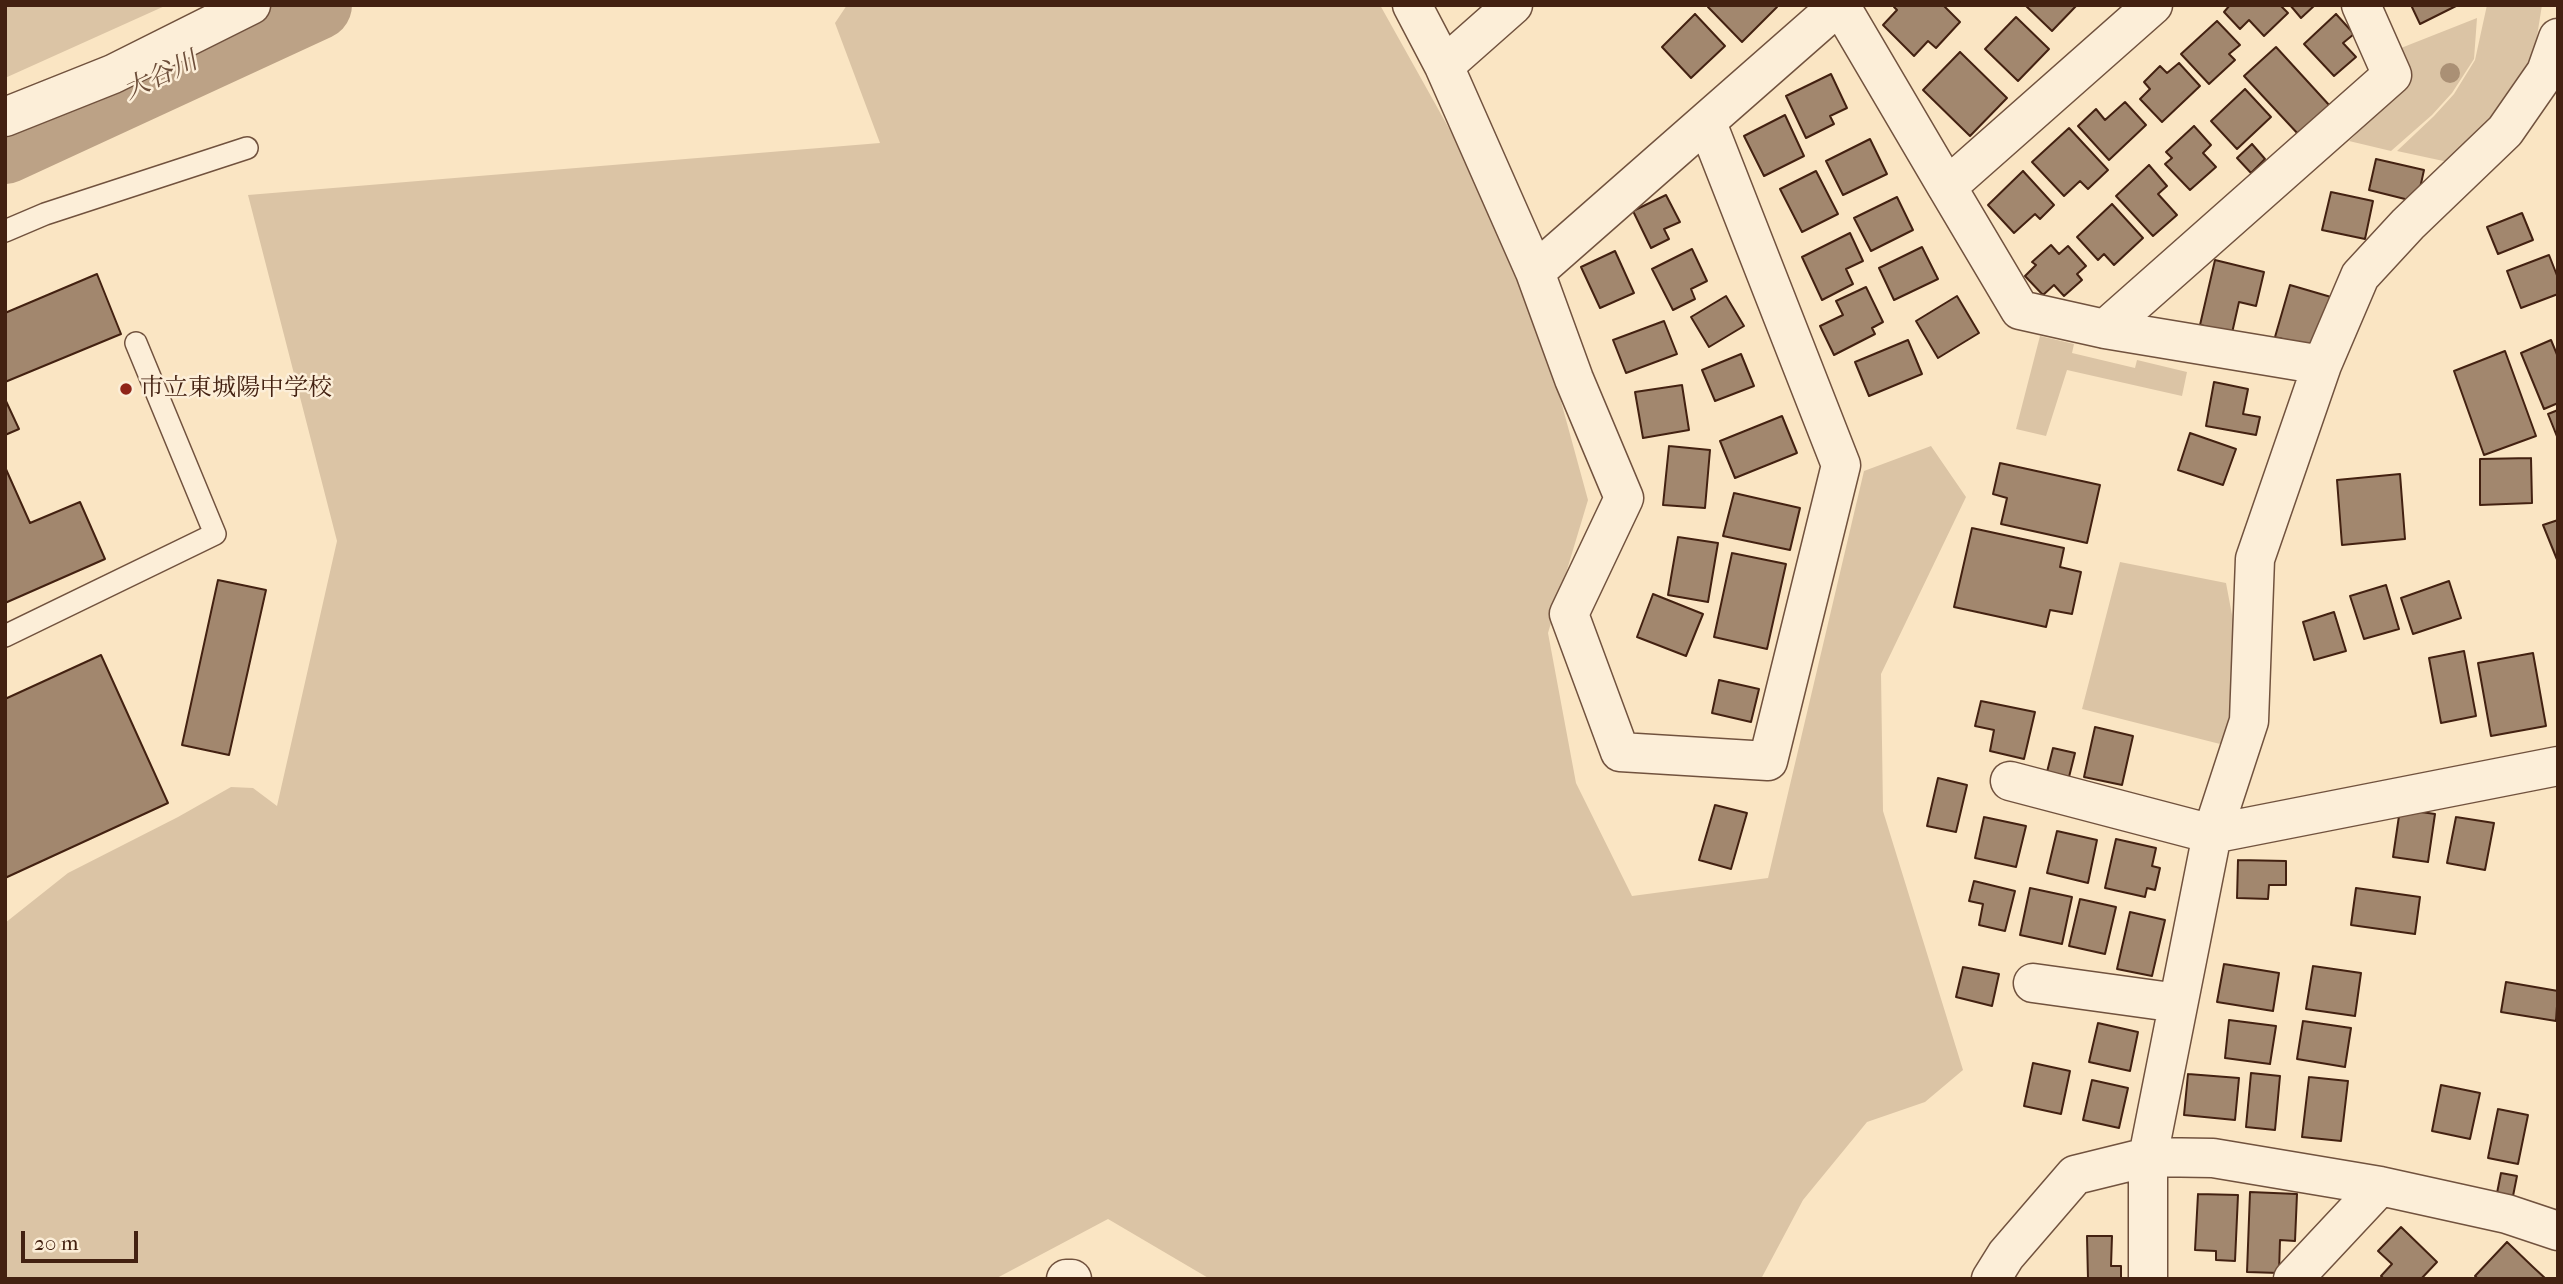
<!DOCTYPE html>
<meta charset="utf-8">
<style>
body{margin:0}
#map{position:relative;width:2563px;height:1284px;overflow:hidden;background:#fae5c3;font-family:"IM FELL French Canon",serif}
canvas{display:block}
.frame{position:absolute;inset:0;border:7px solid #432111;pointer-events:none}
.scale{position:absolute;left:21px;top:1231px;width:117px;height:32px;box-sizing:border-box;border:4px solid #432111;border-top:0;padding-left:9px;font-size:21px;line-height:24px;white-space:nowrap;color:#432111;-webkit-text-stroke:5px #fceed8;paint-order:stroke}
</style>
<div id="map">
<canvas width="2563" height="1284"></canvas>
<div class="frame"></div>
<div class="scale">20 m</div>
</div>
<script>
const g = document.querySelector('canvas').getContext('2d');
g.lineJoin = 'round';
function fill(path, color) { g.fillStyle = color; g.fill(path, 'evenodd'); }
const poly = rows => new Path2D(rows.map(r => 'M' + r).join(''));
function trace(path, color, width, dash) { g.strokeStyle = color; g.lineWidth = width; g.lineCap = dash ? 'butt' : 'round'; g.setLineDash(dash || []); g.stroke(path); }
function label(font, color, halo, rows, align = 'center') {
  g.font = font + ' "IM FELL French Canon","Noto Serif JP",serif'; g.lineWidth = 5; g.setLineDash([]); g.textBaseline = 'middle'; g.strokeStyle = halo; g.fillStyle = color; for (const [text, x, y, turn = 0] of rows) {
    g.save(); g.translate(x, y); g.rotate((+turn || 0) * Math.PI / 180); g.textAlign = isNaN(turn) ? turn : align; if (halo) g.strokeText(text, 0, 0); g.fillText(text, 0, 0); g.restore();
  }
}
const green = poly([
 [5,5,167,5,5,78],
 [847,5,1380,5,1522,259,1588,500,1548,633,1576,783,1632,896,1768,878,1864,471,1931,446,1966,497,1881,674,1883,811,1963,1070,1925,1102,1867,1122,1803,1200,1761,1279,1210,1279,1108,1219,995,1279,5,1279,5,923,68,873,178,817,231,787,253,788,277,806,337,541,248,195,880,143,835,23],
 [2487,5,2542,5,2535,49,2517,95,2462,165,2397,151,2434,116,2454,94,2475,60],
 [2477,18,2474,59,2452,93,2432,115,2391,151,2349,141,2411,80,2401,48],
 [2040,336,2074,344,2072,353,2135,368,2137,360,2187,372,2182,396,2067,370,2046,436,2016,429],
 [2120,562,2226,583,2236,636,2228,746,2082,709]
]);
const river = poly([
 [5,149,317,5]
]);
const building = poly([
 [1710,5,1775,5,1777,7,1742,42,1708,7,1710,5],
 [1895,5,1943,5,1960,22,1936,48,1928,41,1914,56,1883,25,1897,10,1894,7,1895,5],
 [2025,5,2077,5,2052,31,2025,5],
 [2230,5,2280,5,2288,13,2264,36,2249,20,2240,29,2224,12,2230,5],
 [2290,5,2315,5,2301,18,2290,5],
 [2411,5,2458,5,2420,24,2411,5],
 [1695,14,1725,46,1691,78,1662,47,1695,14],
 [2336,14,2354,34,2343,43,2356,57,2334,76,2304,44,2336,14],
 [2016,17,2049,49,2018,81,1985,49,2016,17],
 [2217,21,2240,45,2229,54,2235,60,2209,84,2181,54,2217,21],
 [2276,47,2330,106,2299,135,2244,76,2276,47],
 [1960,52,2007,98,1970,136,1923,90,1960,52],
 [2179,63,2200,86,2162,122,2140,99,2150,89,2144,82,2160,66,2167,73,2179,63],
 [1831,74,1847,108,1830,116,1834,124,1806,138,1786,96,1831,74],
 [2245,89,2271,117,2237,149,2211,121,2245,89],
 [2125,102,2146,125,2109,160,2078,126,2096,109,2105,120,2125,102],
 [1785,115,1804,156,1764,176,1744,136,1785,115],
 [2194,126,2211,145,2203,153,2216,167,2190,190,2165,164,2172,158,2166,152,2194,126],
 [2069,128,2108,170,2088,189,2080,181,2064,196,2032,162,2069,128],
 [1870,139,1887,174,1843,195,1826,161,1870,139],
 [2252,144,2265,159,2251,173,2237,158,2252,144],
 [2376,159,2424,170,2417,202,2369,190,2376,159],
 [2149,165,2167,186,2158,194,2177,215,2153,236,2116,196,2149,165],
 [1816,171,1838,214,1802,232,1780,189,1816,171],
 [2023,171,2054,205,2040,219,2035,214,2014,233,1988,205,2023,171],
 [2331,192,2373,201,2365,239,2322,230,2331,192],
 [1666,195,1680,222,1664,229,1669,239,1651,248,1633,211,1666,195],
 [1897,197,1913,230,1871,251,1854,218,1897,197],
 [2112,204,2143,238,2114,265,2104,254,2098,260,2077,237,2112,204],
 [2522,213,2533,240,2498,254,2487,227,2522,213],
 [1850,233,1863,261,1846,269,1853,284,1822,300,1802,257,1850,233],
 [2051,245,2059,254,2068,246,2086,266,2077,274,2082,280,2064,296,2054,285,2043,295,2025,276,2036,265,2032,262,2051,245],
 [1922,247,1938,279,1894,300,1879,268,1922,247],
 [1692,249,1707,281,1691,289,1695,299,1673,310,1652,269,1692,249],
 [1615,251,1634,293,1600,308,1581,267,1615,251],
 [2549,255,2558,278,2558,294,2521,308,2507,271,2549,255],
 [2215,260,2264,272,2256,306,2239,302,2232,333,2200,325,2215,260],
 [97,274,121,334,5,382,5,313,97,274],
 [2290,285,2331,297,2316,348,2275,337,2290,285],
 [1866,287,1883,322,1872,328,1875,334,1834,355,1820,326,1843,315,1836,301,1866,287],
 [1726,296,1744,326,1709,347,1691,317,1726,296],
 [1957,296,1979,333,1938,358,1916,321,1957,296],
 [1664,321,1677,354,1626,373,1613,340,1664,321],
 [1908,340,1922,374,1869,396,1855,362,1908,340],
 [2551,340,2558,357,2558,403,2544,409,2521,353,2551,340],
 [2505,351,2536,436,2484,455,2454,371,2505,351],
 [1741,354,1754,386,1715,401,1702,370,1741,354],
 [2214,382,2248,389,2243,414,2260,417,2256,435,2206,426,2214,382],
 [1682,385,1689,430,1643,438,1635,392,1682,385],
 [5,399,19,429,5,435,5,399],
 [2558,410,2558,439,2548,414,2558,410],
 [1782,416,1797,453,1735,478,1720,441,1782,416],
 [2190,433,2236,449,2223,485,2178,470,2190,433],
 [1669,446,1710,450,1705,508,1663,505,1669,446],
 [2531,458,2532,503,2480,505,2480,459,2531,458],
 [2000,463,2100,485,2087,543,2001,524,2007,498,1993,494,2000,463],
 [5,467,30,523,80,502,105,559,5,603,5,467],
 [2400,474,2405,539,2342,545,2337,480,2400,474],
 [1734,493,1800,508,1790,550,1723,536,1734,493],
 [2558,520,2558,562,2543,525,2558,520],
 [1972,528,2064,548,2060,567,2081,572,2072,614,2050,610,2046,627,1954,607,1972,528],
 [1678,537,1718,543,1708,602,1668,595,1678,537],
 [1732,553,1786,564,1767,649,1714,637,1732,553],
 [218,580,266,590,229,755,182,745,218,580],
 [2449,581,2461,618,2413,634,2401,598,2449,581],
 [2386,585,2399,629,2364,639,2350,596,2386,585],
 [1653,594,1703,614,1686,656,1637,637,1653,594],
 [2334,612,2346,651,2314,660,2303,622,2334,612],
 [2464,651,2476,716,2441,723,2429,658,2464,651],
 [2533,653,2546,726,2491,736,2478,663,2533,653],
 [101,655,168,803,5,878,5,699,101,655],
 [1719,680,1759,689,1751,722,1712,713,1719,680],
 [1981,701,2035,712,2024,759,1990,751,1994,730,1975,726,1981,701],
 [2095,727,2133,736,2122,785,2084,777,2095,727],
 [2053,748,2075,753,2069,777,2047,772,2053,748],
 [1938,778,1967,785,1956,832,1927,826,1938,778],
 [1715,805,1747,813,1731,869,1699,860,1715,805],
 [2400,809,2435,814,2428,862,2393,857,2400,809],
 [1984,817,2026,826,2016,867,1975,858,1984,817],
 [2456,817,2494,823,2485,870,2447,863,2456,817],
 [2057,831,2097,840,2088,883,2047,873,2057,831],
 [2116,839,2156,848,2152,866,2160,868,2155,890,2147,888,2145,897,2105,888,2116,839],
 [2238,860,2286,861,2286,885,2269,885,2268,899,2237,898,2238,860],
 [1974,881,2015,891,2005,931,1979,925,1983,904,1969,901,1974,881],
 [2030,888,2072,897,2062,944,2020,935,2030,888],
 [2356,888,2420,897,2415,934,2351,925,2356,888],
 [2080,899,2116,907,2105,954,2069,946,2080,899],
 [2130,912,2165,920,2152,976,2117,969,2130,912],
 [2224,964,2279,973,2273,1011,2217,1002,2224,964],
 [2313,966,2361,973,2355,1016,2306,1009,2313,966],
 [1963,967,1999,974,1992,1006,1956,997,1963,967],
 [2506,982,2558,991,2556,1021,2501,1012,2506,982],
 [2229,1020,2276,1026,2270,1064,2225,1058,2229,1020],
 [2303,1021,2351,1028,2345,1067,2297,1059,2303,1021],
 [2098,1023,2138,1032,2130,1071,2089,1062,2098,1023],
 [2033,1063,2070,1071,2061,1114,2024,1106,2033,1063],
 [2251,1073,2280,1076,2275,1130,2246,1127,2251,1073],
 [2188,1074,2239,1078,2235,1120,2184,1115,2188,1074],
 [2309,1077,2348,1081,2341,1141,2302,1137,2309,1077],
 [2092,1080,2128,1088,2119,1128,2083,1120,2092,1080],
 [2441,1085,2480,1093,2470,1139,2432,1131,2441,1085],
 [2498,1109,2528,1115,2518,1164,2488,1158,2498,1109],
 [2501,1173,2517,1176,2513,1196,2497,1193,2501,1173],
 [2250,1192,2297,1194,2295,1241,2280,1240,2279,1273,2247,1272,2250,1192],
 [2198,1194,2238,1195,2235,1261,2216,1260,2216,1251,2195,1250,2198,1194],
 [2401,1227,2437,1262,2421,1279,2384,1279,2381,1276,2392,1264,2378,1251,2401,1227],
 [2087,1236,2112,1236,2111,1266,2121,1266,2121,1279,2088,1279,2087,1236],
 [2507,1242,2533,1267,2546,1279,2478,1279,2475,1276,2507,1242]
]);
const lane = poly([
 [5,231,45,214,247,148],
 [5,636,215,534,136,343]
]);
const street = poly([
 [1412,5,1444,66,1535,272,1574,379,1624,498,1569,614,1620,752,1768,761,1841,465,1707,123],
 [1840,5,1947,187,2153,5],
 [1444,66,1513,5],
 [5,117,113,74,251,5],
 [1947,187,2020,310,2105,329,2322,365],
 [1535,272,1839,5],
 [2105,329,2392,75,2361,5],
 [2010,781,2212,834,2558,766],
 [2033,983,2178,1003],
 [1066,1279,1072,1279],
 [1991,1279,2006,1255,2075,1175,2148,1157,2213,1158,2380,1186,2507,1214,2558,1231],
 [2148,1279,2148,1157,2212,834,2249,721,2255,559,2322,365,2360,276,2408,224,2505,131,2546,72,2558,38],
 [2293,1279,2380,1186]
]);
const trees = [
 [2450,73]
];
const markers = [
 [126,389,7,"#8f2418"]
];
const poiNames = [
 ["市立東城陽中学校",140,389]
];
const waterNames = [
 ["大谷川",161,77,-25]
];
fill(green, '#dbc4a5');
trace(river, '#bca286', 70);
fill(building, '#a2876e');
trace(building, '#432111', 2);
trace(lane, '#71523e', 24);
trace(street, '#71523e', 41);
trace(lane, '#fceed8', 21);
trace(street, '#fceed8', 38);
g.fillStyle = '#aa9075';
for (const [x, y] of trees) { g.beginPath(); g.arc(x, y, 10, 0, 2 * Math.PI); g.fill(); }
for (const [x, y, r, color] of markers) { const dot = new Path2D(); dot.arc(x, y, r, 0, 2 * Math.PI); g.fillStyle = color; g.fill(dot); trace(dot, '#fceed8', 2.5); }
label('24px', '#432111', '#fceed8', poiNames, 'left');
label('italic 26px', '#6d4e3a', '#fceed8', waterNames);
</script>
